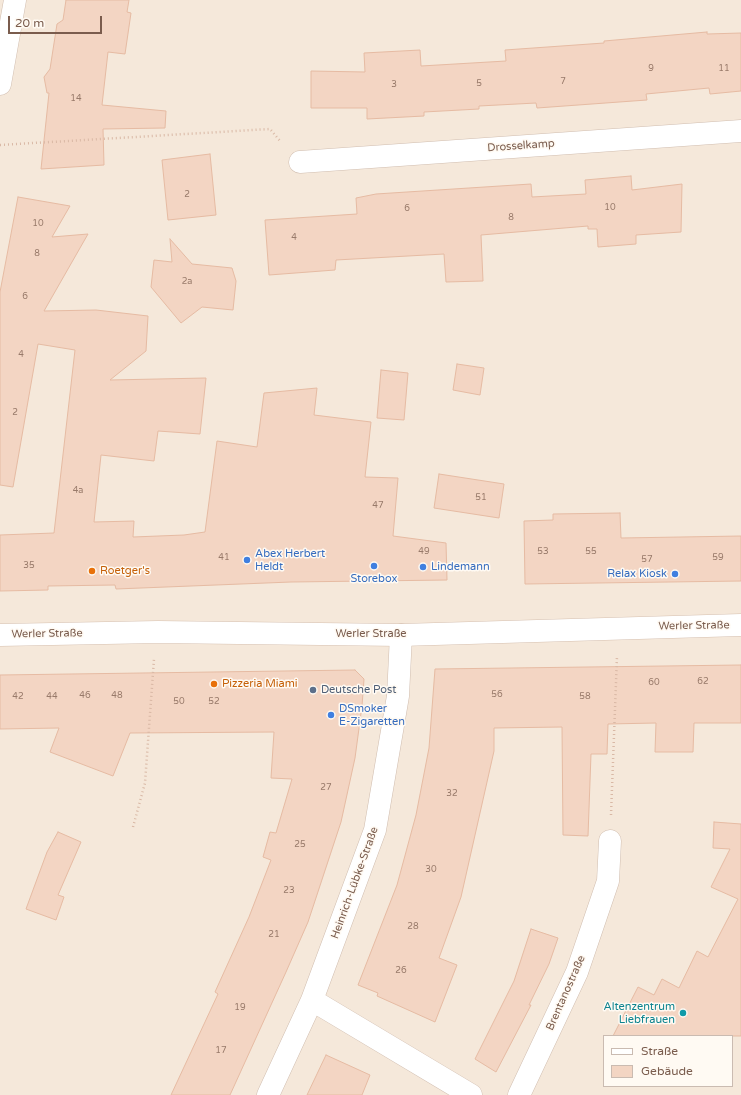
<!DOCTYPE html>
<meta charset="utf-8">
<style>
body{margin:0}
#map{position:relative;width:741px;height:1095px;overflow:hidden;background:#fdf6ec;font-family:"Varela Round",sans-serif}
canvas{display:block}
.legend{position:absolute;left:603px;top:1035px;width:130px;height:52px;box-sizing:border-box;background:#fffaf3;border:1px solid #cabbb1;margin:0;padding:5px 7px;list-style:none;font-size:12px;color:#7a5c4d}
.legend li{display:flex;align-items:center;gap:8px;height:20px}
.legend b{width:20px;border:1px solid #cabbb1}
.scale{position:absolute;left:8px;top:16px;width:94px;height:18px;box-sizing:border-box;border:2px solid #7a5c4d;border-top:0;padding-left:5px;font-size:12px;line-height:14px;white-space:nowrap;color:#7a5c4d;-webkit-text-stroke:3px #fffaf3;paint-order:stroke}
</style>
<div id="map">
<canvas width="741" height="1095"></canvas>
<ul class="legend">
<li><b style="height:5px;background:#fff"></b>Straße</li>
<li><b style="height:11px;background:#f3d5c3"></b>Gebäude</li>
</ul>
<div class="scale">20 m</div>
</div>
<script>
const g = document.querySelector('canvas').getContext('2d');
g.lineJoin = 'round';
function fill(path, color) { g.fillStyle = color; g.fill(path, 'evenodd'); }
const poly = rows => new Path2D(rows.map(r => 'M' + r).join(''));
function trace(path, color, width, dash) { g.strokeStyle = color; g.lineWidth = width; g.lineCap = dash ? 'butt' : 'round'; g.setLineDash(dash || []); g.stroke(path); }
function label(font, color, halo, rows, align = 'center') {
  g.font = font + ' "Varela Round",sans-serif'; g.lineWidth = 3; g.setLineDash([]); g.textBaseline = 'middle'; g.strokeStyle = halo; g.fillStyle = color; for (const [text, x, y, turn = 0] of rows) {
    g.save(); g.translate(x, y); g.rotate((+turn || 0) * Math.PI / 180); g.textAlign = isNaN(turn) ? turn : align; if (halo) g.strokeText(text, 0, 0); g.fillText(text, 0, 0); g.restore();
  }
}
const residential = poly([
 [0,0,741,0,741,1095,0,1095],
 [604,1036,732,1036,732,1086,604,1086]
]);
const building = poly([
 [66,0,129,0,127,12,131,13,125,54,108,52,102,105,166,111,165,128,103,129,104,165,41,169,49,93,47,93,44,77,50,69,57,24,63,20,66,0],
 [707,32,707,34,741,33,741,91,710,94,709,88,646,94,647,100,633,101,537,108,536,103,479,106,479,109,424,112,424,116,367,119,367,108,311,108,311,71,365,72,364,53,420,50,421,66,506,61,505,50,604,43,604,41,707,32],
 [210,154,216,215,168,220,162,160,210,154],
 [631,176,632,190,682,184,681,232,636,235,636,244,598,247,597,229,588,229,588,226,481,235,483,281,446,282,444,254,336,260,335,270,269,275,265,220,357,214,356,198,376,194,531,184,532,197,586,194,585,180,631,176],
 [18,197,70,206,52,237,88,234,44,311,96,310,148,316,146,351,110,380,206,378,200,434,158,431,154,461,101,455,94,522,134,521,133,537,184,535,205,532,217,441,257,447,264,393,317,388,314,415,371,422,365,477,398,478,393,536,446,543,447,580,291,582,116,589,115,585,48,586,48,590,0,591,0,535,54,533,75,350,38,344,13,487,0,485,0,292,18,197],
 [170,239,192,264,232,268,236,281,233,310,202,307,181,323,151,287,154,260,172,262,170,239],
 [457,364,484,368,480,395,453,390,457,364],
 [381,370,408,373,404,420,377,418,381,370],
 [439,474,504,484,499,518,434,508,439,474],
 [620,513,621,538,741,536,741,581,525,584,524,521,553,520,553,514,620,513],
 [741,665,741,723,694,723,693,752,655,752,656,723,608,724,607,754,591,754,588,836,563,835,562,727,494,728,494,751,461,897,439,958,457,965,435,1022,377,996,378,993,358,985,397,885,416,815,429,748,435,669,741,665],
 [355,670,364,679,362,706,355,758,341,822,308,922,286,972,230,1095,171,1095,218,994,215,992,249,917,271,860,263,857,270,832,276,833,292,779,271,778,274,732,130,733,113,776,50,752,59,728,0,729,0,675,355,670],
 [714,822,741,824,741,1036,613,1036,638,987,654,995,662,979,679,988,697,951,708,957,738,899,711,887,730,849,713,848,714,822],
 [58,832,81,842,58,895,64,897,56,920,26,909,47,852,58,832],
 [531,929,558,938,549,964,529,1005,531,1005,496,1072,475,1059,514,981,531,929],
 [326,1055,370,1075,362,1095,307,1095,326,1055]
]);
const path = poly([
 [0,145,270,129,281,142],
 [611,815,617,656],
 [133,827,145,783,154,659]
]);
const minor = poly([
 [0,84,15,0],
 [300,162,741,131],
 [312,1000,471,1095],
 [268,1095,312,1000,375,830,398,696,401,635],
 [519,1095,577,972,608,881,610,841]
]);
const secondary = poly([
 [0,635,158,632,401,635,741,625]
]);
const markers = [
 [247,560,4,"#3f7fe0"],
 [374,566,4,"#3f7fe0"],
 [423,567,4,"#3f7fe0"],
 [92,571,4,"#e8710a"],
 [675,574,4,"#3f7fe0"],
 [214,684,4,"#e8710a"],
 [313,690,4,"#5c6f8a"],
 [331,715,4,"#3f7fe0"],
 [683,1013,4,"#0f9aa8"]
];
const numberNames = [
 ["9",651,69],
 ["11",724,69],
 ["7",563,82],
 ["5",479,84],
 ["3",394,85],
 ["14",76,99],
 ["2",187,195],
 ["10",610,208],
 ["6",407,209],
 ["8",511,218],
 ["10",38,224],
 ["4",294,238],
 ["8",37,254],
 ["2a",187,282],
 ["6",25,297],
 ["4",21,355],
 ["2",15,413],
 ["4a",78,491],
 ["51",481,498],
 ["47",378,506],
 ["49",424,552],
 ["53",543,552],
 ["55",591,552],
 ["41",224,558],
 ["59",718,558],
 ["57",647,560],
 ["35",29,566],
 ["62",703,682],
 ["60",654,683],
 ["56",497,695],
 ["46",85,696],
 ["48",117,696],
 ["42",18,697],
 ["44",52,697],
 ["58",585,697],
 ["50",179,702],
 ["52",214,702],
 ["27",326,788],
 ["32",452,794],
 ["25",300,845],
 ["30",431,870],
 ["23",289,891],
 ["28",413,927],
 ["21",274,935],
 ["26",401,971],
 ["19",240,1008],
 ["17",221,1051]
];
const streetNames = [
 ["Drosselkamp",521,146,-4],
 ["Werler Straße",694,626,-1],
 ["Werler Straße",47,634,-1],
 ["Werler Straße",371,634],
 ["Heinrich-Lübke-Straße",355,883,-70],
 ["Brentanostraße",566,993,-66]
];
const shopNames = [
 ["Abex Herbert",255,554],
 ["Heldt",255,567],
 ["Lindemann",431,567],
 ["Relax Kiosk",667,574,"right"],
 ["Storebox",374,579,"center"],
 ["DSmoker",339,709],
 ["E-Zigaretten",339,722]
];
const foodNames = [
 ["Roetger's",100,571],
 ["Pizzeria Miami",222,684]
];
const serviceNames = [
 ["Deutsche Post",321,690]
];
const cultureNames = [
 ["Altenzentrum",675,1007],
 ["Liebfrauen",675,1020]
];
fill(residential, '#f5e8da');
fill(building, '#f3d5c3');
trace(building, '#e6bba3', 1);
trace(minor, '#d1beb0', 23);
trace(secondary, '#d6c0b0', 23);
trace(path, '#d9b8a5', 2.5, [1, 3]);
trace(minor, '#fff', 22);
trace(secondary, '#fff', 22);
for (const [x, y, r, color] of markers) { const dot = new Path2D(); dot.arc(x, y, r, 0, 2 * Math.PI); g.fillStyle = color; g.fill(dot); trace(dot, '#fffaf3', 1.5); }
label('9px', '#987a6a', null, numberNames);
label('11px', '#7a5c4d', '#fffaf3', streetNames);
label('11px', '#366cbe', '#fffaf3', shopNames, 'left');
label('11px', '#c56008', '#fffaf3', foodNames, 'left');
label('11px', '#4e5e75', '#fffaf3', serviceNames, 'left');
label('11px', '#0d838f', '#fffaf3', cultureNames, 'right');
</script>
